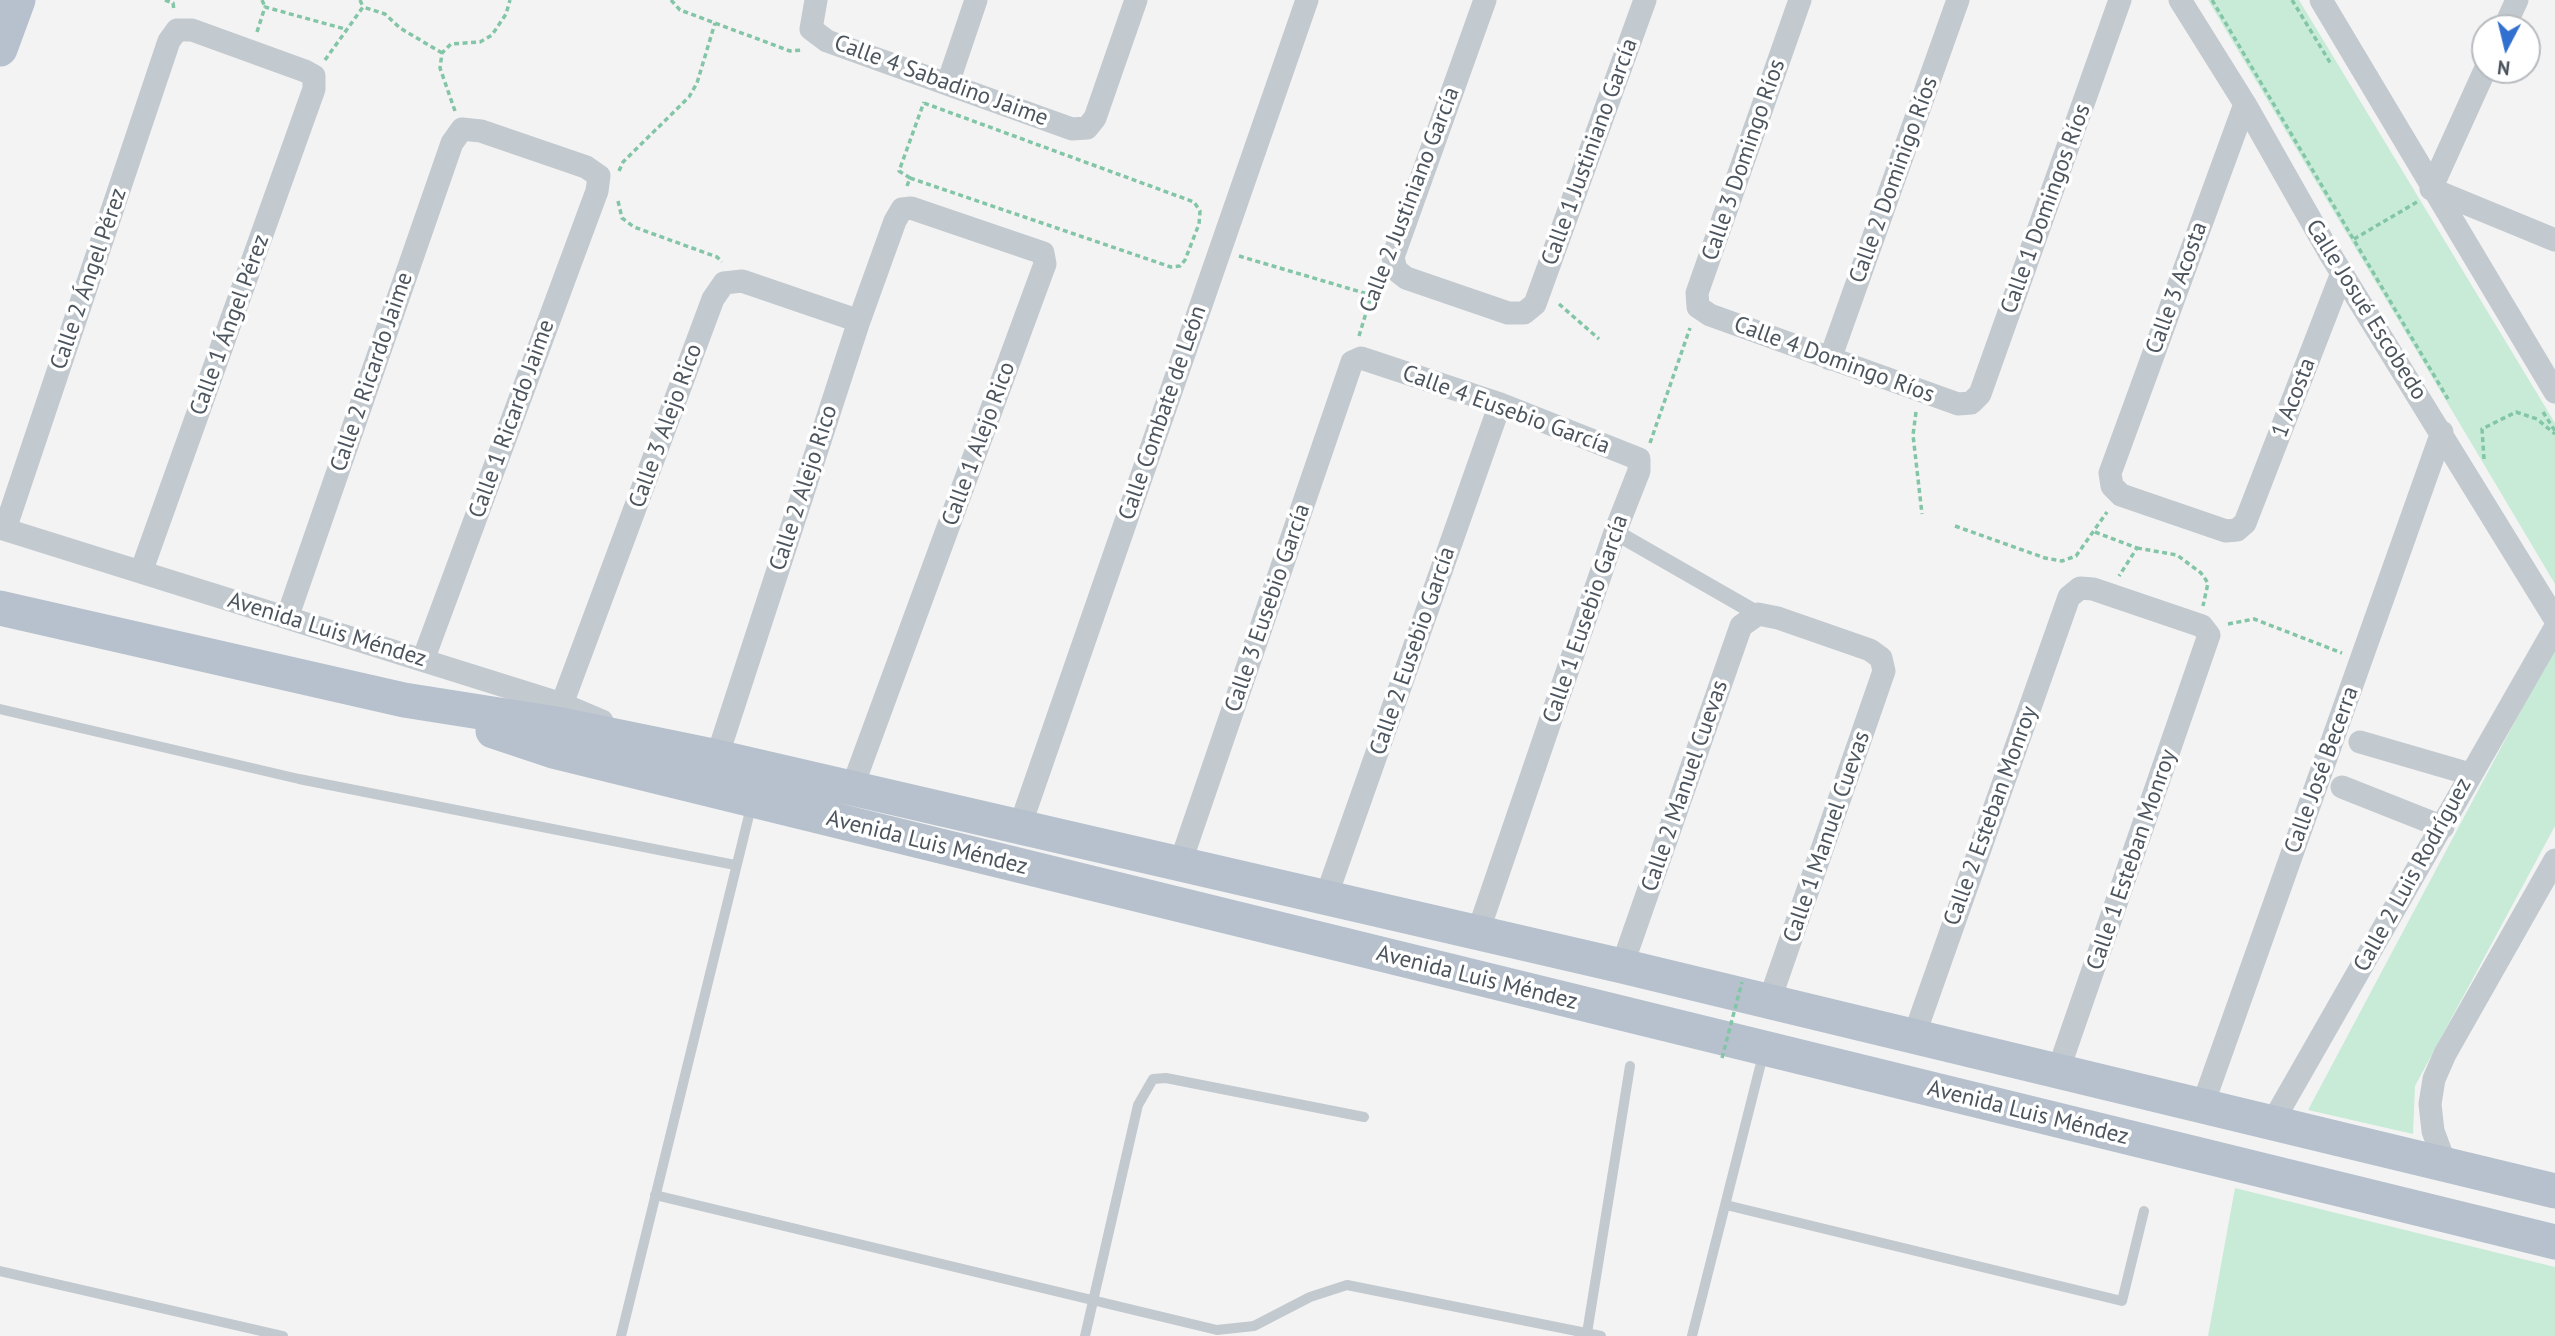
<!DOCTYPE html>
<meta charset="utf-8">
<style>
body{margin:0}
#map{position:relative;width:2555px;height:1336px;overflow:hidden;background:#f4f3f3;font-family:"PT Sans",sans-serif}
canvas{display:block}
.north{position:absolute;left:2471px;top:14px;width:70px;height:70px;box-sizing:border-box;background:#fff;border:2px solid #b7bbbf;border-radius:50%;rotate:187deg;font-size:19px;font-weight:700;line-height:28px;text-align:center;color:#4c555e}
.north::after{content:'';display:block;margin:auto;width:24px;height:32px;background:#3270cf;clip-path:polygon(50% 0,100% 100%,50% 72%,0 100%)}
</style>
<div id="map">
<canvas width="2555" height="1336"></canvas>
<div class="north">N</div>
</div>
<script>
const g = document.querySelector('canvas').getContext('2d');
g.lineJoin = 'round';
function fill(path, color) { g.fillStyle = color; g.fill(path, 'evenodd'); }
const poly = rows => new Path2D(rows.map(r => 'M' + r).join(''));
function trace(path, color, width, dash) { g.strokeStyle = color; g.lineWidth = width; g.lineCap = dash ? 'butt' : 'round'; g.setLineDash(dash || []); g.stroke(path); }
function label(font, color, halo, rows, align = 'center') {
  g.font = font + ' "PT Sans",sans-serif'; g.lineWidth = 7; g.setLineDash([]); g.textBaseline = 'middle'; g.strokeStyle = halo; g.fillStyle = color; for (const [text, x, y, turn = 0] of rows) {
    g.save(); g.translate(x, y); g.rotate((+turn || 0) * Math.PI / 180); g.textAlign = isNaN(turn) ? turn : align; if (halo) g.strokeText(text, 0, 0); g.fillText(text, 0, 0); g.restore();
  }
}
const green = poly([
 [2208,0,2299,0,2555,423,2555,584],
 [2555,646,2555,826,2415,1086,2413,1134,2308,1110],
 [2235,1188,2555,1267,2555,1336,2208,1336]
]);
const path = poly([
 [165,0,173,3,174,10],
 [262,0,265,7],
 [360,0,363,7],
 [671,0,680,10,790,51,802,50],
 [2212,0,2448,399],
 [2292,0,2331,64],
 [257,32,265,7,345,29],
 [325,60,363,7,385,14,400,28,442,53],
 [455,111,440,68,442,53,451,44,480,42,492,35,506,14,510,0],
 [619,171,623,162,689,97,697,83,715,23],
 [910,178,1171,267,1180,266,1185,260,1199,224,1200,211,1194,202,924,103],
 [907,186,910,178,899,171,924,102],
 [618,201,622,218,634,227,717,257,722,262],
 [2354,239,2417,202],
 [1239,256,1371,295],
 [1559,304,1599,339],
 [1359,336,1376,280],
 [1916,412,1913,435,1922,514],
 [2543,412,2555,431],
 [1650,443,1690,328],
 [2484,459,2482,429,2516,412,2537,419,2555,434],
 [1955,526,2045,558,2062,561,2076,556,2107,512],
 [2095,532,2137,548,2119,576],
 [2137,548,2177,555,2201,573,2208,583,2203,606],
 [2228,624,2254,619,2342,653]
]);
const service = poly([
 [0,709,299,779,735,865],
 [655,1195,1217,1330,1254,1326,1310,1297,1347,1285,1601,1336],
 [1726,1205,2122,1301,2144,1211],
 [0,1271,283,1336],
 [1587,1333,1630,1066],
 [621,1336,752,803],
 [1085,1336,1138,1105,1153,1079,1166,1078,1364,1117],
 [1692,1336,1764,1051]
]);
const pedestrian = poly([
 [1615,532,1758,614]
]);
const minor = poly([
 [816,0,811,29,827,41,1072,129,1087,128,1095,118,1136,0],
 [1485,0,1393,257,1396,270,1406,278,1508,313,1524,313,1535,304,1645,0],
 [1800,0,1697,293,1698,307,1710,315,1958,404,1971,403,1980,394,2120,0],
 [2180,0,2245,104,2330,254,2555,619],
 [2321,0,2555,392],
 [2504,28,2517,0],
 [2485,70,2431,189,2555,240],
 [948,83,976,0],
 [2245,104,2110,473,2112,486,2121,495,2226,531,2237,530,2245,523,2342,273],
 [1830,359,1958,0],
 [0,528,562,704,602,721],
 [5,529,169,41,177,30,192,30,305,71,314,76,314,89,141,572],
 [287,618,452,143,462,129,481,131,586,167,599,176,597,191,423,660],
 [562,704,713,299,724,283,742,281,859,321],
 [2360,742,2470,774],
 [717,757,859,321,895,221,902,209,911,208,1043,253,1045,264,852,788],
 [2342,787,2443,827],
 [1020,826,1307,0],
 [1180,864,1352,362,1361,358,1500,404,1639,459,1639,471,1615,532,1478,932],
 [1326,897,1500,404],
 [1622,966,1741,626,1758,614,1778,618,1870,650,1881,658,1884,671,1769,1002],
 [1914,1036,2069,597,2080,588,2093,589,2202,626,2209,635,2058,1071],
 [2202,1107,2442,432],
 [2272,1123,2555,628],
 [2446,1166,2433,1131,2430,1104,2434,1079,2445,1054,2555,860]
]);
const primary = poly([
 [0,49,18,0],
 [0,608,404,700,556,724,717,757,1622,966,2555,1191],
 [493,731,553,751,2555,1242]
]);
const pathBridge = poly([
 [1722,1058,1742,982]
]);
const streetNames = [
 ["Calle 4 Sabadino Jaime",941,81,20],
 ["Calle 1 Justiniano García",1590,152,-70],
 ["Calle 3 Domingo Ríos",1744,160,-71],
 ["Calle 2 Dominigo Ríos",1894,180,-70],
 ["Calle 2 Justiniano García",1410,200,-69],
 ["Calle 1 Domingos Ríos",2046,209,-70],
 ["Calle 2 Ángel Pérez",89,279,-71],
 ["Calle 3 Acosta",2177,288,-70],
 ["Calle Josué Escobedo",2366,310,58],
 ["Calle 1 Ángel Pérez",230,325,-70],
 ["Calle 4 Domingo Ríos",1834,360,20],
 ["Calle 2 Ricardo Jaime",372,372,-71],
 ["1 Acosta",2294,398,-69],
 ["Calle 4 Eusebio García",1506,410,20],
 ["Calle Combate de León",1163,413,-71],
 ["Calle 1 Ricardo Jaime",512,419,-70],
 ["Calle 3 Alejo Rico",666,426,-70],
 ["Calle 1 Alejo Rico",979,444,-70],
 ["Calle 2 Alejo Rico",804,488,-72],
 ["Calle 3 Eusebio García",1268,608,-71],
 ["Calle 1 Eusebio García",1586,619,-71],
 ["Avenida Luis Méndez",327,630,17],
 ["Calle 2 Eusebio García",1413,651,-71],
 ["Calle José Becerra",2322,770,-70],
 ["Calle 2 Manuel Cuevas",1685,786,-71],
 ["Calle 2 Esteban Monroy",1991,816,-70],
 ["Calle 1 Manuel Cuevas",1827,837,-71],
 ["Avenida Luis Méndez",927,843,14],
 ["Calle 1 Esteban Monroy",2132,860,-71],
 ["Calle 2 Luis Rodríguez",2413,875,-61],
 ["Avenida Luis Méndez",1477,978,14],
 ["Avenida Luis Méndez",2028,1113,14]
];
fill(green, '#c8ebd7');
trace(path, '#83c5a7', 3.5, [5, 3.5]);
trace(service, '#c2c9cf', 10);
trace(pedestrian, '#c2c9cf', 16);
trace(minor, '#c2c9cf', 23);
trace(primary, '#b6c1cd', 35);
trace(pathBridge, '#83c5a7', 3.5, [5, 3.5]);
label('23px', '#4c555e', '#fff', streetNames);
</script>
